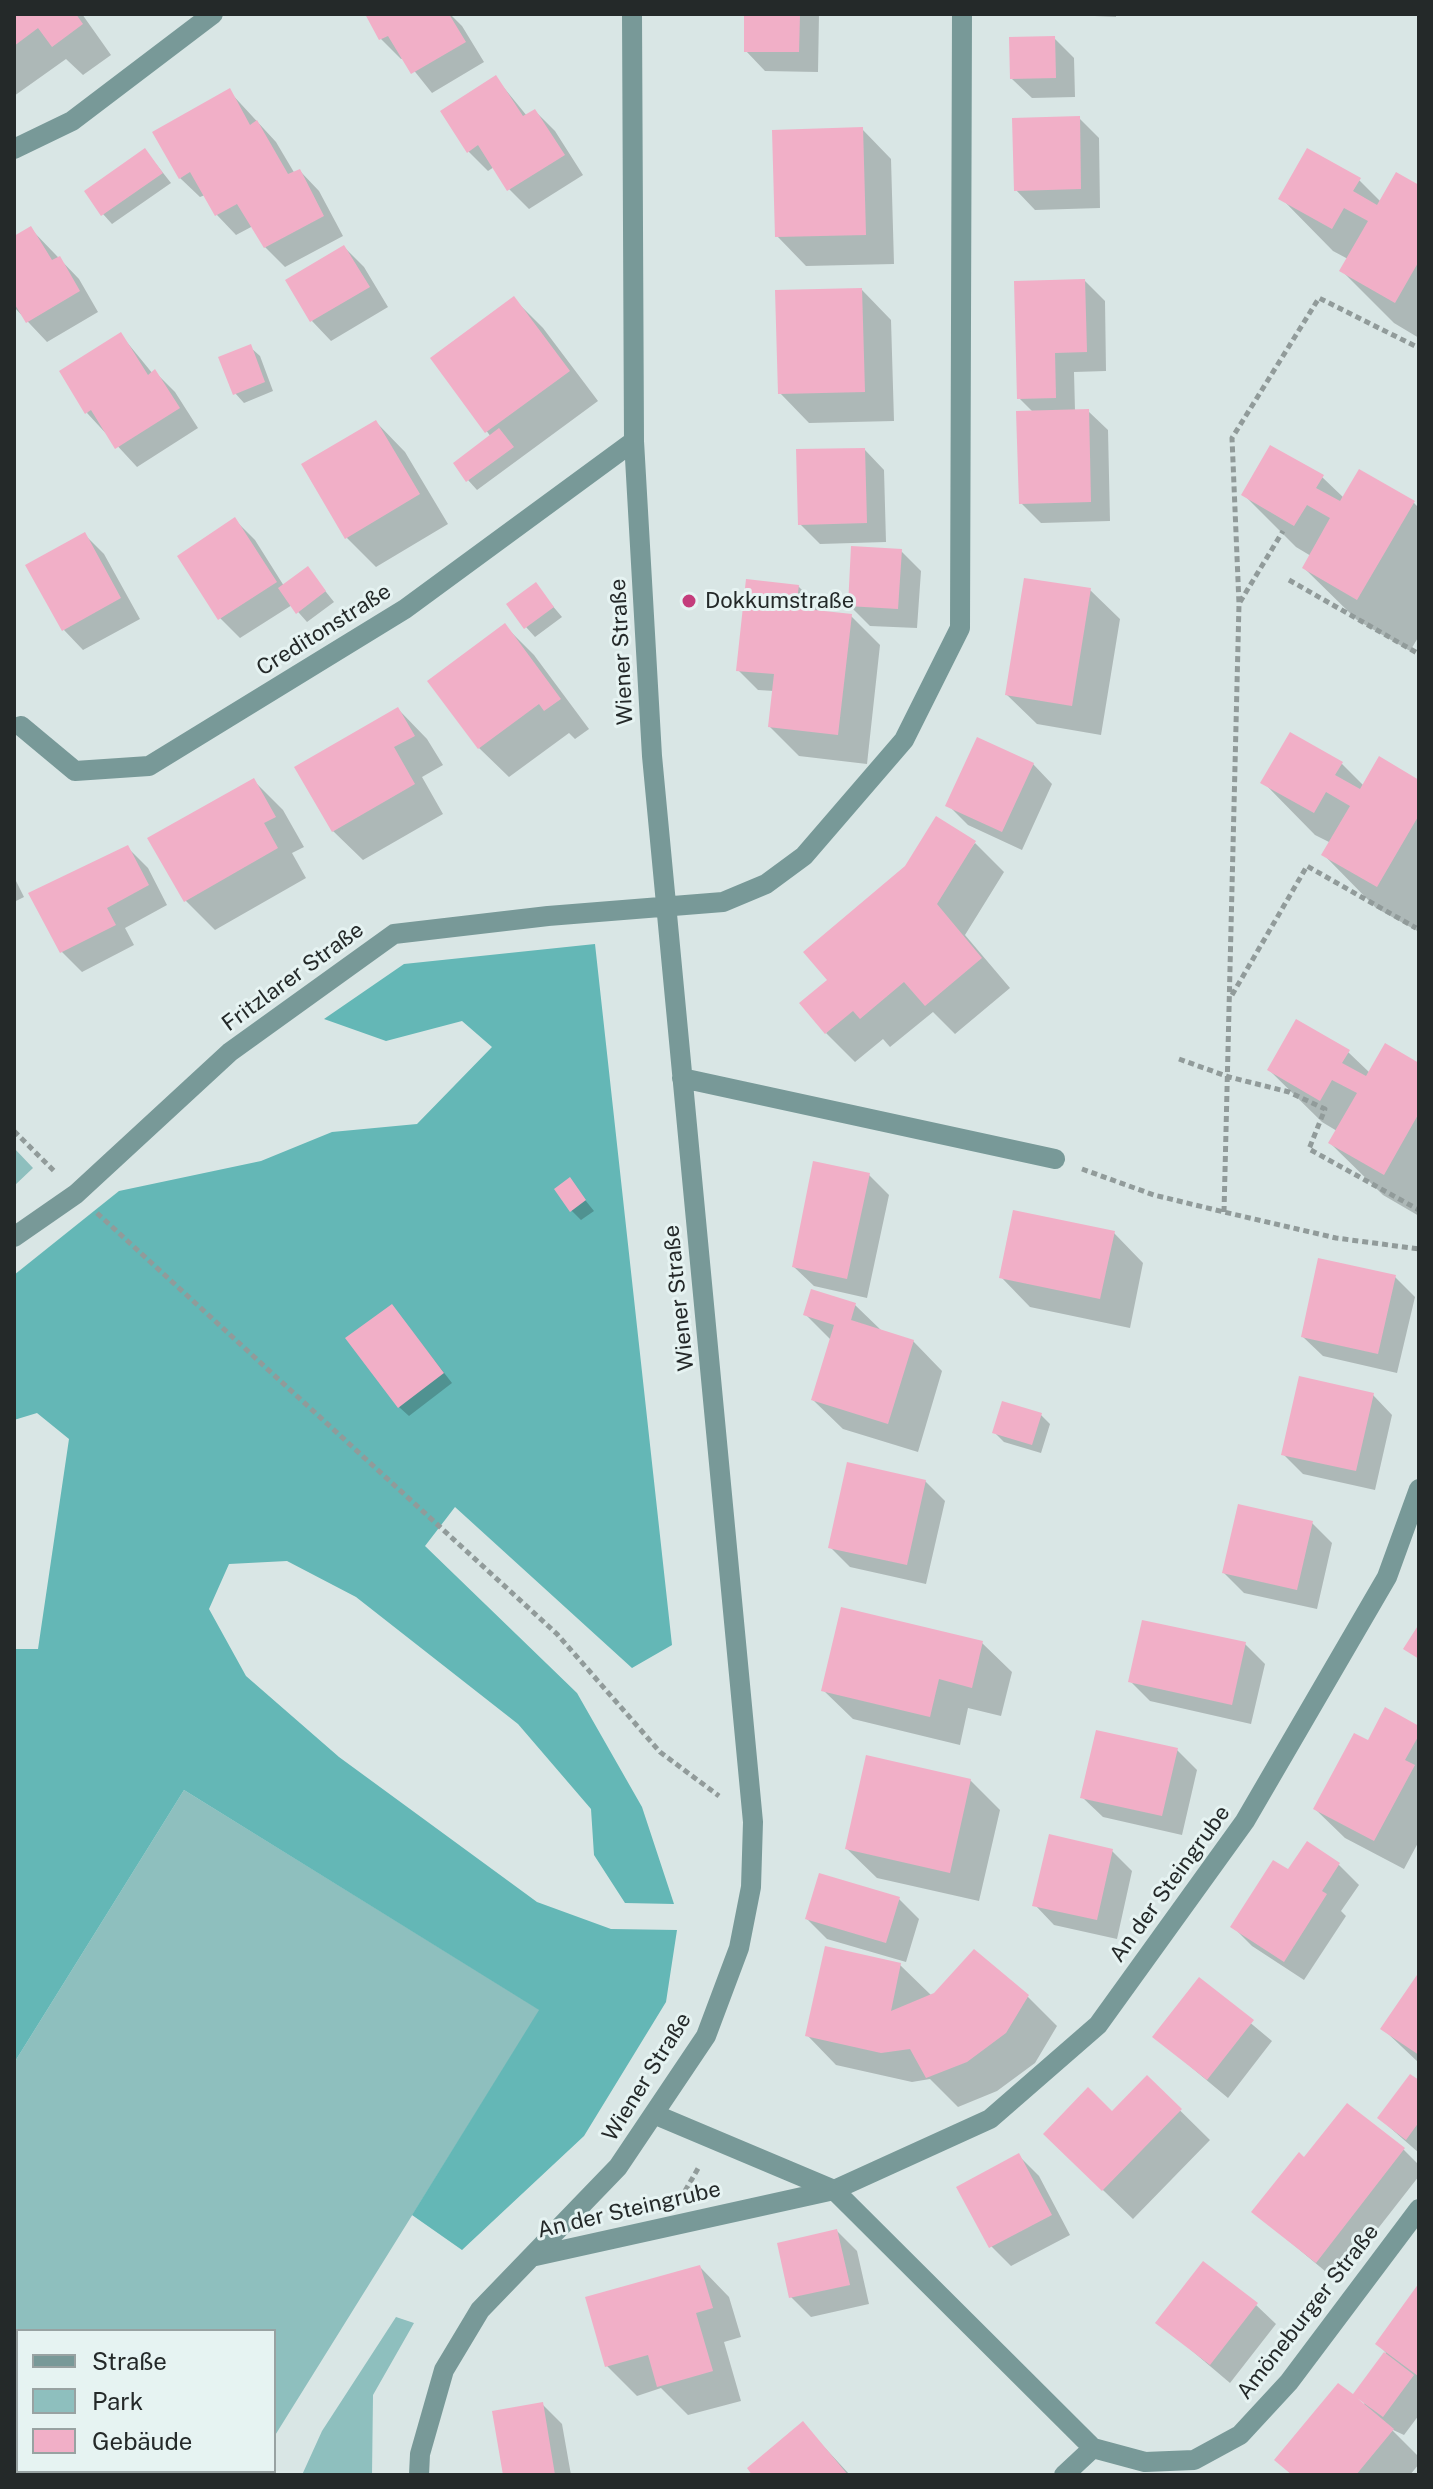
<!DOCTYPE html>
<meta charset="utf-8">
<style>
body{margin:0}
#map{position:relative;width:1433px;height:2489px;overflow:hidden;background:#d9e6e5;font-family:"Public Sans",sans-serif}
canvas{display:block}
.frame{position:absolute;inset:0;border:16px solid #242929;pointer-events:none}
.legend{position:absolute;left:16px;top:2329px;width:260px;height:144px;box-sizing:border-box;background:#e6f3f2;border:2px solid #98a2a2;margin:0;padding:10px 14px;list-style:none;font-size:24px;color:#242929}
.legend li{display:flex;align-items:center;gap:16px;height:40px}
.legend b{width:40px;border:2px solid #98a2a2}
</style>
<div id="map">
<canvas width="1433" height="2489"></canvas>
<div class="frame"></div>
<ul class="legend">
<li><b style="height:10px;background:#789998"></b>Straße</li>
<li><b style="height:22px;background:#8ebfbe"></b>Park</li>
<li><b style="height:22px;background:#f1afc7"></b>Gebäude</li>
</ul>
</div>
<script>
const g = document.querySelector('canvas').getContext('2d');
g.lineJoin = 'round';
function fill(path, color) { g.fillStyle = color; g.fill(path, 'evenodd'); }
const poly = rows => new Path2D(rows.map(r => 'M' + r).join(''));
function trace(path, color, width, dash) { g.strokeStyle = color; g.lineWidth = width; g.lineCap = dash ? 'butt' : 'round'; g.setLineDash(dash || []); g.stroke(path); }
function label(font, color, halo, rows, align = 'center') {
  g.font = font + ' "Public Sans",sans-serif'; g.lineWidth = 6; g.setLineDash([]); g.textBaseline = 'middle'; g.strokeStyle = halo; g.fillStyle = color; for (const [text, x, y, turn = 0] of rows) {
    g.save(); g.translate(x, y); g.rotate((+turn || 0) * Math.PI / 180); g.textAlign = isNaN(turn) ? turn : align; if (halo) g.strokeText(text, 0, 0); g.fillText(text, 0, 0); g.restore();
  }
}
const green = poly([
 [14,1148,33,1168,14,1186],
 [184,1790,540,2010,274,2437,274,2331,18,2331,18,2377,14,2374,14,2063],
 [396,2317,414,2323,373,2395,372,2475,302,2475,322,2431],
 [170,2471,253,2471,250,2475,177,2475]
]);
const forest = poly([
 [595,944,672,1645,632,1668,455,1507,425,1546,577,1693,642,1807,674,1904,625,1903,594,1855,591,1809,518,1724,356,1597,287,1561,229,1564,209,1609,246,1676,339,1757,537,1902,611,1929,677,1930,666,2002,584,2136,462,2250,412,2215,539,2010,184,1790,14,2063,14,1649,38,1649,69,1439,37,1413,14,1420,14,1275,119,1191,261,1161,332,1132,417,1124,492,1047,462,1021,386,1041,324,1019,404,964]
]);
const shadow = poly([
 [14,14,82,14,111,55,83,75,66,59,14,96],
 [367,14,450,14,462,26,484,62,432,93,404,58,401,59,381,39],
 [746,14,819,14,818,72,765,71,746,51],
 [1051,14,1116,14,1116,17],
 [1054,38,1074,58,1075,97,1032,98,1012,79],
 [496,78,527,116,535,111,555,131,583,175,529,209,509,189,494,167,488,171,468,151],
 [229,91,276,142,295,174,300,171,319,191,343,236,285,267,265,247,253,226,236,235,217,215,205,195,200,197,180,178],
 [1079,118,1099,138,1100,208,1035,210,1016,190],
 [862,129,891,159,894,264,806,266,777,236],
 [145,150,171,183,112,224,103,214],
 [1359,180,1381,202,1419,188,1419,338,1394,323,1342,271,1348,259,1333,251,1281,198],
 [30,228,79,279,98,312,47,342,14,307,14,238],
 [344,247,364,267,388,307,331,341,312,321],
 [1085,281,1105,301,1106,371,1074,372,1075,411,1088,411,1108,430,1110,521,1041,523,1021,503,1033,412,1019,398],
 [862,290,891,320,894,421,809,423,780,393],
 [514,299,543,328,598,401,477,490,468,480,491,437,433,358],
 [121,335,153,374,155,372,175,392,198,428,137,467,87,413],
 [250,347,260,356,273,391,244,403,235,393],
 [376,422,405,452,448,524,376,567,347,538],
 [865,450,884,470,886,542,820,544,800,524],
 [1322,477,1344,498,1414,503,1419,508,1419,636,1410,651,1357,620,1304,568,1311,556,1296,547,1244,495],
 [235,520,255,540,284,586,307,568,334,602,307,622,292,605,240,638,220,618],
 [84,534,104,554,140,619,83,650,64,630],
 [901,551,921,571,917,628,870,626,850,606],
 [535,585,562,617,535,637,526,627],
 [798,586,818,606,817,612,851,616,880,645,867,764,799,756,770,727,774,691,758,690,738,670],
 [1090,590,1120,619,1101,735,1037,724,1007,695],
 [505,626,534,655,589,729,575,739,569,733,509,777,479,748],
 [398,709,427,739,443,765,422,777,443,814,363,860,333,831],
 [1033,764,1052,784,1022,850,968,825,948,805],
 [1342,764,1364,786,1419,782,1419,932,1376,908,1324,855,1331,843,1315,835,1263,782],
 [253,780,283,810,304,847,292,853,306,878,215,930,186,901,150,839],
 [975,843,1004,872,965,935,1010,988,955,1034,933,1012,890,1047,883,1039,855,1062,826,1033],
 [128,848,148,868,167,905,125,928,134,945,82,972,62,952,31,894],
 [14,877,24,897,14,902],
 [1348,1052,1370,1073,1419,1065,1419,1216,1383,1195,1330,1143,1337,1131,1322,1122,1269,1070],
 [869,1175,889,1195,867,1298,814,1286,794,1267],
 [569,1180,594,1211,581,1220,571,1210],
 [1114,1233,1143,1263,1130,1328,1030,1307,1001,1277],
 [1395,1277,1415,1297,1397,1373,1323,1356,1303,1337],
 [855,1305,883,1332,913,1341,942,1371,918,1452,843,1429,813,1400,832,1341,806,1315],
 [392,1306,452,1383,409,1416,399,1407],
 [1373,1395,1392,1415,1375,1490,1303,1474,1283,1454],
 [1041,1415,1050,1424,1041,1453,1004,1442,994,1432],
 [925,1481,945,1501,926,1584,850,1567,830,1547],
 [1312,1523,1332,1543,1317,1609,1244,1593,1224,1573],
 [982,1643,1012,1672,1001,1716,968,1708,960,1745,853,1719,823,1690],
 [1245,1644,1265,1664,1251,1724,1150,1701,1130,1681],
 [1419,1728,1419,1841,1404,1869,1345,1838,1315,1809,1368,1742],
 [1177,1750,1197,1770,1182,1835,1103,1817,1083,1798],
 [970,1780,1000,1810,979,1901,877,1878,847,1849],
 [1307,1844,1339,1865,1359,1885,1341,1911,1346,1916,1304,1980,1252,1946,1233,1927,1289,1872],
 [1112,1851,1132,1871,1117,1939,1054,1925,1035,1905],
 [899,1899,919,1919,906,1962,827,1939,807,1919],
 [900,1965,932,1996,1028,1997,1057,2026,1035,2063,997,2091,958,2107,930,2079,912,2082,836,2065,807,2035],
 [1419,1975,1419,2063,1383,2029],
 [1199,1980,1272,2041,1228,2098,1155,2037],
 [1147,2078,1210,2140,1133,2219,1075,2163,1113,2114],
 [1419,2083,1419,2153,1379,2118],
 [1347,2106,1404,2150,1419,2165,1419,2176,1337,2281,1254,2212,1305,2160],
 [1019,2156,1039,2176,1070,2235,1011,2266,991,2246],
 [837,2231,857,2251,869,2304,811,2317,791,2297],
 [700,2267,729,2297,741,2337,724,2342,741,2401,688,2415,661,2388,637,2396,607,2366],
 [1419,2286,1419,2415,1404,2435,1391,2429,1419,2457,1419,2464,1410,2475,1292,2475,1277,2460,1365,2403,1356,2394,1386,2353,1378,2344],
 [1256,2305,1276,2324,1230,2383,1158,2322],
 [542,2404,562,2424,571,2475,505,2475],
 [803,2424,850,2475,755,2475]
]);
const building = poly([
 [14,14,76,14,83,24,52,47,38,28,14,46],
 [365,14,449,14,466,42,411,74,388,36,379,40],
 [744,14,800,14,799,52,744,52],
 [1055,36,1056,78,1010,79,1009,37],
 [496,75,523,116,535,109,565,155,507,191,478,145,467,153,440,111],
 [230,88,250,125,257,120,288,174,300,169,324,216,264,248,237,204,215,216,190,172,179,179,152,132],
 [1080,116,1081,189,1014,191,1012,118],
 [863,127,866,235,775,237,772,130],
 [145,148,163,173,101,216,84,191],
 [1307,148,1361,178,1353,191,1377,205,1396,172,1419,185,1419,261,1395,303,1339,271,1368,221,1344,208,1332,229,1278,199],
 [31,226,52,260,60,256,80,291,26,323,14,303,14,236],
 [344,245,370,287,310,322,285,280],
 [1085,279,1087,352,1055,353,1056,398,1017,399,1014,281],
 [862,288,865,392,778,394,775,290],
 [514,296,570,371,485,433,430,358],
 [121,332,148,375,155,369,180,408,115,449,91,410,85,414,59,371],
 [251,344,265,382,233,395,218,357],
 [1089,409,1091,502,1019,504,1016,411],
 [376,420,420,494,345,539,301,464],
 [499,428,514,447,466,482,453,463],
 [1270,445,1324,475,1316,488,1340,501,1359,469,1415,501,1357,600,1302,568,1330,518,1307,505,1294,526,1241,495],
 [865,448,867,523,798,525,796,449],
 [235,517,277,582,218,620,177,556],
 [85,532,121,598,62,631,25,565],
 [851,546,902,549,898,609,848,606],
 [308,566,326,591,296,614,278,588],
 [1024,578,1091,588,1072,706,1005,695],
 [746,579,799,585,796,608,852,614,838,735,768,727,774,674,736,671],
 [536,582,554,607,524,629,506,604],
 [505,623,561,699,544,711,539,704,478,749,427,681],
 [398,707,415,736,394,747,415,784,332,832,294,767],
 [1290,732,1343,762,1335,775,1360,789,1379,756,1419,780,1419,815,1377,887,1321,855,1350,806,1326,792,1314,813,1260,783],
 [977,737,1034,763,1002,832,945,806],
 [254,778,276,817,264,823,278,848,184,902,147,838],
 [936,816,976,841,937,904,982,958,925,1006,904,982,860,1019,853,1011,825,1034,799,1003,827,980,803,952,905,866],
 [128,845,149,885,107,908,116,925,60,953,28,893],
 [1296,1019,1350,1050,1342,1063,1366,1076,1385,1043,1419,1063,1419,1113,1384,1175,1328,1143,1357,1093,1332,1080,1320,1101,1267,1070],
 [813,1161,870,1173,847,1279,792,1267],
 [570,1177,586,1200,570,1212,554,1189],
 [1013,1210,1115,1231,1100,1299,999,1278],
 [1318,1258,1396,1275,1378,1354,1301,1337],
 [811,1289,856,1303,851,1320,914,1340,888,1424,811,1400,834,1325,803,1315],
 [392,1304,444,1373,398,1408,345,1338],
 [1299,1376,1374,1393,1356,1471,1281,1455],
 [1002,1401,1042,1413,1032,1445,992,1433],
 [847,1462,926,1480,907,1565,828,1548],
 [1238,1504,1313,1521,1297,1590,1222,1573],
 [841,1607,983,1641,972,1688,939,1679,930,1717,821,1691],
 [1142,1620,1246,1642,1232,1705,1128,1682],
 [1419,1624,1419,1659,1403,1649],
 [1385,1707,1419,1726,1419,1735,1405,1760,1415,1765,1374,1841,1313,1809,1354,1733,1368,1740],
 [1096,1730,1178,1748,1162,1816,1080,1798],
 [866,1755,971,1779,950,1873,845,1849],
 [1049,1834,1113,1849,1097,1920,1032,1906],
 [1307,1841,1340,1863,1322,1891,1327,1894,1284,1962,1230,1927,1273,1860,1288,1869],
 [819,1873,900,1897,886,1943,805,1919],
 [825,1946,901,1963,891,2011,934,1993,974,1949,1029,1995,1006,2033,967,2062,926,2078,910,2049,881,2053,805,2036],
 [1419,1972,1419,2055,1380,2029],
 [1199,1977,1254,2020,1207,2080,1152,2037],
 [1410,2074,1419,2080,1419,2122,1406,2140,1377,2118],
 [1147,2075,1182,2109,1102,2191,1043,2134,1088,2087,1112,2111],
 [1347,2103,1405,2148,1316,2263,1251,2212,1299,2152,1304,2157],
 [1019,2153,1052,2215,989,2248,956,2187],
 [837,2229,850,2285,789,2298,777,2243],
 [1203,2261,1258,2303,1210,2365,1155,2323],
 [700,2265,713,2308,696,2313,713,2371,657,2387,648,2355,605,2367,585,2297],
 [1419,2283,1419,2374,1418,2376,1375,2344],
 [1384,2352,1414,2375,1383,2417,1357,2398,1394,2429,1356,2475,1292,2475,1274,2460,1338,2383,1353,2394],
 [543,2402,555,2475,503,2475,492,2411],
 [803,2421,848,2475,752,2475,747,2468]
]);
const path = poly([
 [1289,580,1419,654],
 [1240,602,1283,531],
 [1232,995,1307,866,1416,928],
 [1179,1059,1229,1077,1289,1092,1325,1109,1309,1149,1419,1210],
 [14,1131,55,1172],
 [1082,1169,1154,1195,1224,1212,1336,1238,1419,1249],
 [1224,1212,1239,604,1232,438,1319,298,1419,348],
 [97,1213,557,1634,660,1752,719,1796],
 [685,2191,700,2165]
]);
const minor = poly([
 [14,149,72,121,213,14],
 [21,726,75,771,149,766,405,609,634,441],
 [682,1078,1055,1159],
 [14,1237,76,1194,230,1052,394,934,548,916,723,902,766,884,804,856,904,740,960,628,962,14],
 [656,2115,834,2190,1093,2448,1145,2462,1194,2460,1240,2435,1289,2382,1419,2209],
 [531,2257,834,2190,990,2119,1098,2025,1245,1821,1387,1577,1419,1489],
 [419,2475,420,2454,444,2370,480,2310,618,2167,706,2036,739,1948,751,1887,753,1822,652,756,634,441,632,14],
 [1064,2475,1093,2448]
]);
const markers = [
 [689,601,8,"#c43d7c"]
];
const poiNames = [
 ["Dokkumstraße",705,601]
];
const streetNames = [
 ["Creditonstraße",324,630,-32],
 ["Wiener Straße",622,652,-93],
 ["Fritzlarer Straße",293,977,-36],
 ["Wiener Straße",679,1298,-96],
 ["An der Steingrube",1170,1884,-54],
 ["Wiener Straße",647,2077,-58],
 ["An der Steingrube",629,2210,-13],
 ["Amöneburger Straße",1308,2312,-52]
];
fill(green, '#8ebfbe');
fill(forest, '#64b7b6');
fill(shadow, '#0003');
fill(building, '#f1afc7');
trace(path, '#919b9a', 5, [6, 4]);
trace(minor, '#789998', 20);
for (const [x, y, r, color] of markers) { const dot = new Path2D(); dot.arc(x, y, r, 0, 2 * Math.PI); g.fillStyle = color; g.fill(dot); trace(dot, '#e6f3f2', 3); }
label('22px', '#242929', '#e6f3f2', poiNames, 'left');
label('22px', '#242929', '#e6f3f2', streetNames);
</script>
